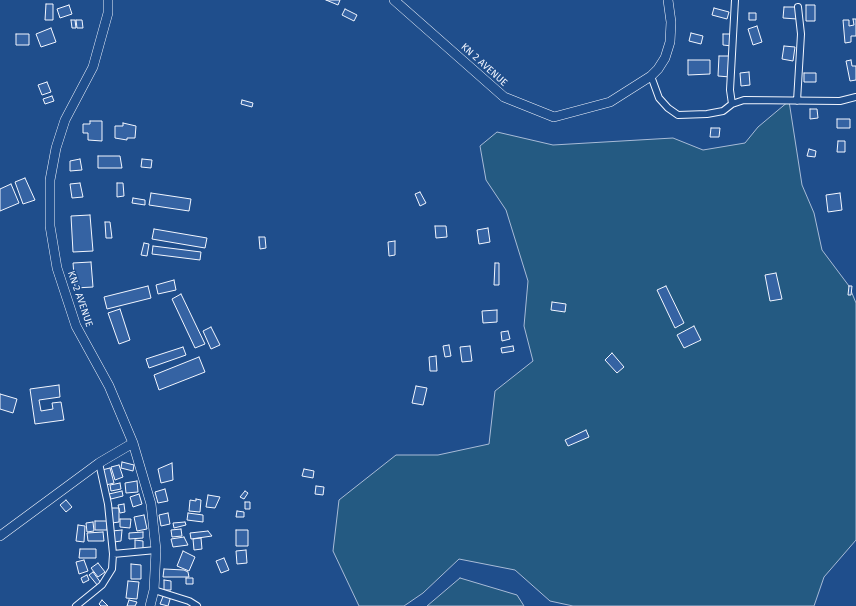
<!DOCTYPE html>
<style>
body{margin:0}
canvas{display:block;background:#1f4e8c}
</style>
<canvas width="856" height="606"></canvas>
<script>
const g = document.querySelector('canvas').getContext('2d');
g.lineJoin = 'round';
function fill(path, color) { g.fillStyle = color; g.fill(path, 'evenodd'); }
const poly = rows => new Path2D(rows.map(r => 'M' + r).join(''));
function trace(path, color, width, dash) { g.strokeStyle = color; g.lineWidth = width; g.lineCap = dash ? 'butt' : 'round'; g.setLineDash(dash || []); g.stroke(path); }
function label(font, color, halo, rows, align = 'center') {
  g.font = font + ' "Fira Sans",sans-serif'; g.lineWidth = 3; g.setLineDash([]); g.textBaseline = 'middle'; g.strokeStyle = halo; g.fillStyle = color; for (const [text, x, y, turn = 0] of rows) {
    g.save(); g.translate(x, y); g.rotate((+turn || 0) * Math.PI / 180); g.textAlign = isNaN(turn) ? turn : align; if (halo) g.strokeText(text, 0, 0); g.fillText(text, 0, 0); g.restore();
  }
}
const green = poly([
 [789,101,802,185,814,213,822,250,849,286,856,303,856,540,824,577,814,606,573,606,550,601,515,570,459,559,423,593,404,606,359,606,333,551,339,500,396,455,438,455,489,444,495,391,533,361,524,326,528,281,506,210,486,180,480,146,497,132,553,145,673,138,703,150,745,143,758,127,789,101],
 [460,578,517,595,524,606,427,606,460,578]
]);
const building = poly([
 [326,0,340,0,338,5,326,0],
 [46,4,53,4,53,20,45,20,46,4],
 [69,5,72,14,60,18,57,9,69,5],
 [806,5,815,5,815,21,806,21,806,5],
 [784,7,798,7,797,19,783,18,784,7],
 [714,8,729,12,727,19,712,15,714,8],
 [345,9,357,15,354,21,342,15,345,9],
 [749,13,756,13,756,20,749,20,749,13],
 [853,19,856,19,856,36,851,36,851,42,845,43,843,20,849,20,849,26,854,25,853,19],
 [71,20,75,20,76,28,72,28,71,20],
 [76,20,82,20,83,28,77,28,76,20],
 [757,26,762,42,753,45,748,29,757,26],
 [51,28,56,42,41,47,36,34,51,28],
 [691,33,703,36,701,44,689,41,691,33],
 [16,34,29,34,29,45,16,45,16,34],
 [723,34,732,34,732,46,723,45,723,34],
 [784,46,795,47,793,61,782,59,784,46],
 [719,56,731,56,730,77,718,76,719,56],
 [688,60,710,60,710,74,688,75,688,60],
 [851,60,852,66,856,66,856,80,850,81,846,61,851,60],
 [749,72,750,85,741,86,740,73,749,72],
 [804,73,816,73,816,82,804,82,804,73],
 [47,82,51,92,42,95,38,85,47,82],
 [52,96,54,101,45,104,43,99,52,96],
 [242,100,253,103,252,107,241,104,242,100],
 [810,109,817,109,818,118,810,119,810,109],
 [837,119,850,119,850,128,837,128,837,119],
 [90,121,102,121,102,141,88,140,88,133,83,133,83,124,90,124,90,121],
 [123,123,136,126,135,138,127,138,127,140,115,138,115,126,123,126,123,123],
 [711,128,720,128,719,137,710,137,711,128],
 [838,141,845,141,845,152,837,152,838,141],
 [809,149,816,151,815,157,807,156,809,149],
 [98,156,120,156,122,168,98,168,98,156],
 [80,159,82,170,70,171,70,161,80,159],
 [142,159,152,160,151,168,141,167,142,159],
 [25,178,35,200,23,204,15,182,25,178],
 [80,183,83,197,72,198,70,184,80,183],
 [117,183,123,183,124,196,117,197,117,183],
 [11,184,19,203,0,211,0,189,11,184],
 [420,192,426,203,420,206,415,194,420,192],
 [151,193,191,199,189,211,149,205,151,193],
 [840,193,842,210,828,212,826,195,840,193],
 [133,198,145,200,145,205,132,203,133,198],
 [90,215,93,251,73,252,71,216,90,215],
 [105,222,110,222,112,238,106,238,105,222],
 [435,226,446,226,447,237,436,238,435,226],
 [488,228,490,242,479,244,477,230,488,228],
 [154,229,207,238,205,248,152,239,154,229],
 [259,237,265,237,266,248,260,249,259,237],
 [395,241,395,255,389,256,388,242,395,241],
 [144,243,149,244,147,256,141,255,144,243],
 [153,246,201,252,200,260,152,254,153,246],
 [91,262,93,287,75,288,73,263,91,262],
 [495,263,499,263,499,285,494,285,495,263],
 [776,273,782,299,770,301,765,275,776,273],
 [174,280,176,290,158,294,156,285,174,280],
 [148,286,151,298,107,309,104,297,148,286],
 [666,286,684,323,675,328,657,290,666,286],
 [849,286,852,286,851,295,848,295,849,286],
 [181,294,205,344,195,348,172,299,181,294],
 [552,302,566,304,565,312,551,310,552,302],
 [120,309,130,340,119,344,108,313,120,309],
 [497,310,497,322,483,323,482,311,497,310],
 [694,326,701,340,684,348,677,335,694,326],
 [211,327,220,345,211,349,203,331,211,327],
 [508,331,510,339,502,341,501,332,508,331],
 [449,345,451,356,445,357,443,346,449,345],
 [470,346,472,361,462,362,460,347,470,346],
 [513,346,514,351,502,353,501,348,513,346],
 [183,347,186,355,149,368,146,359,183,347],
 [612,353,624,367,617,373,605,360,612,353],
 [436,356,437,371,430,371,429,357,436,356],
 [199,357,205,372,159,390,154,375,199,357],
 [59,385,60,397,39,400,41,411,53,409,52,403,61,402,64,420,35,424,30,389,59,385],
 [416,386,427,388,423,405,412,403,416,386],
 [0,394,17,399,13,413,0,409,0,394],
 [586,430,589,437,568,446,565,440,586,430],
 [122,462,134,465,133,471,121,468,122,462],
 [172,463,173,480,161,483,158,469,172,463],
 [119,465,123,477,115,480,111,467,119,465],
 [110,468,114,483,106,485,102,470,110,468],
 [304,469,314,471,313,478,302,476,304,469],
 [137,481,138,492,126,493,125,483,137,481],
 [120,483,121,489,111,491,110,485,120,483],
 [316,486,324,487,323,495,315,494,316,486],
 [165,489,168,501,158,503,155,492,165,489],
 [122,491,123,496,111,499,109,494,122,491],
 [245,491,248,493,244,499,240,497,245,491],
 [139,494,142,504,133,507,130,497,139,494],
 [208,495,220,497,215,508,206,507,208,495],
 [196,499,201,500,200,512,189,511,190,500,196,501,196,499],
 [66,500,72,507,66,512,60,505,66,500],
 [245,502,250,502,250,509,245,509,245,502],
 [124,504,125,512,120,513,118,505,124,504],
 [111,508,119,508,119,522,112,523,111,508],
 [237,511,244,512,244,517,236,517,237,511],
 [168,513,170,524,161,526,159,515,168,513],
 [188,513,203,515,203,522,187,520,188,513],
 [144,515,147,529,137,531,134,517,144,515],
 [120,519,131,519,130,528,120,527,120,519],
 [95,521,107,521,107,530,95,530,95,521],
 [93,522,94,531,87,532,86,523,93,522],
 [185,522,186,525,174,528,173,523,185,522],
 [78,525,85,526,84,542,76,541,78,525],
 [181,529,182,536,172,537,171,530,181,529],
 [122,530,121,541,114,542,112,531,122,530],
 [236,530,248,530,248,546,236,546,236,530],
 [208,531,212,536,191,539,190,533,208,531],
 [103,532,104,541,88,541,87,533,103,532],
 [143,532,143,538,129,539,129,533,143,532],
 [184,537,188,545,173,547,171,539,184,537],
 [201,538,202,549,194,550,193,539,201,538],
 [135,540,143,541,143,549,135,549,135,540],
 [80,549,96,549,96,558,79,558,80,549],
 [246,550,247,563,237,564,236,551,246,550],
 [183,551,195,557,189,571,177,566,183,551],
 [224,558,229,570,221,573,216,561,224,558],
 [84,560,88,571,79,574,76,562,84,560],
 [98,563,105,572,98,577,91,568,98,563],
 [131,564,141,565,141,579,131,579,131,564],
 [164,569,184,570,188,572,189,577,163,577,164,569],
 [93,572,101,583,98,586,89,575,93,572],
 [87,575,89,580,83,583,81,578,87,575],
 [186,578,193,578,193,584,186,584,186,578],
 [164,580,171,581,171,590,164,590,164,580],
 [128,581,139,582,137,599,126,598,128,581],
 [164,594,171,596,168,606,160,604,164,594],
 [102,600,108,606,101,606,99,604,102,600],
 [129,600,137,602,135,606,127,606,129,600]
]);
const street = poly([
 [651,76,659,98,668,108,678,115,707,114,723,111,732,104,744,100,840,101,856,97],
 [797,101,801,34,798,7],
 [732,104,730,90,735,0],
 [113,554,156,550],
 [154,590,189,601,197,606],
 [76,606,102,585,112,569,113,554,108,504,99,463]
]);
const secondary = poly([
 [108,0,108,13,93,67,65,120,56,148,50,180,50,226,57,268,76,326,109,386,133,443,151,504,156,550,154,590,150,606],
 [394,0,504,97,554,117,610,102,651,76,658,69,665,58,670,42,671,22,668,0],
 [0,536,99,463,133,443]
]);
const streetNames = [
 ["KN 2 AVENUE",484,65,42],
 ["KN 2 AVENUE",80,299,71]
];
fill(green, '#245a82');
trace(green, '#a8bbd7', 1);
fill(building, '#3563a3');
trace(building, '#f2f6ff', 1);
trace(street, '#f2f6ff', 8);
trace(secondary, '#f2f6ff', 10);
trace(street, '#1f4e8c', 6);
trace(secondary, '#1f4e8c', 9);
label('10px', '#f2f6ff', '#1f4e8c', streetNames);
</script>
